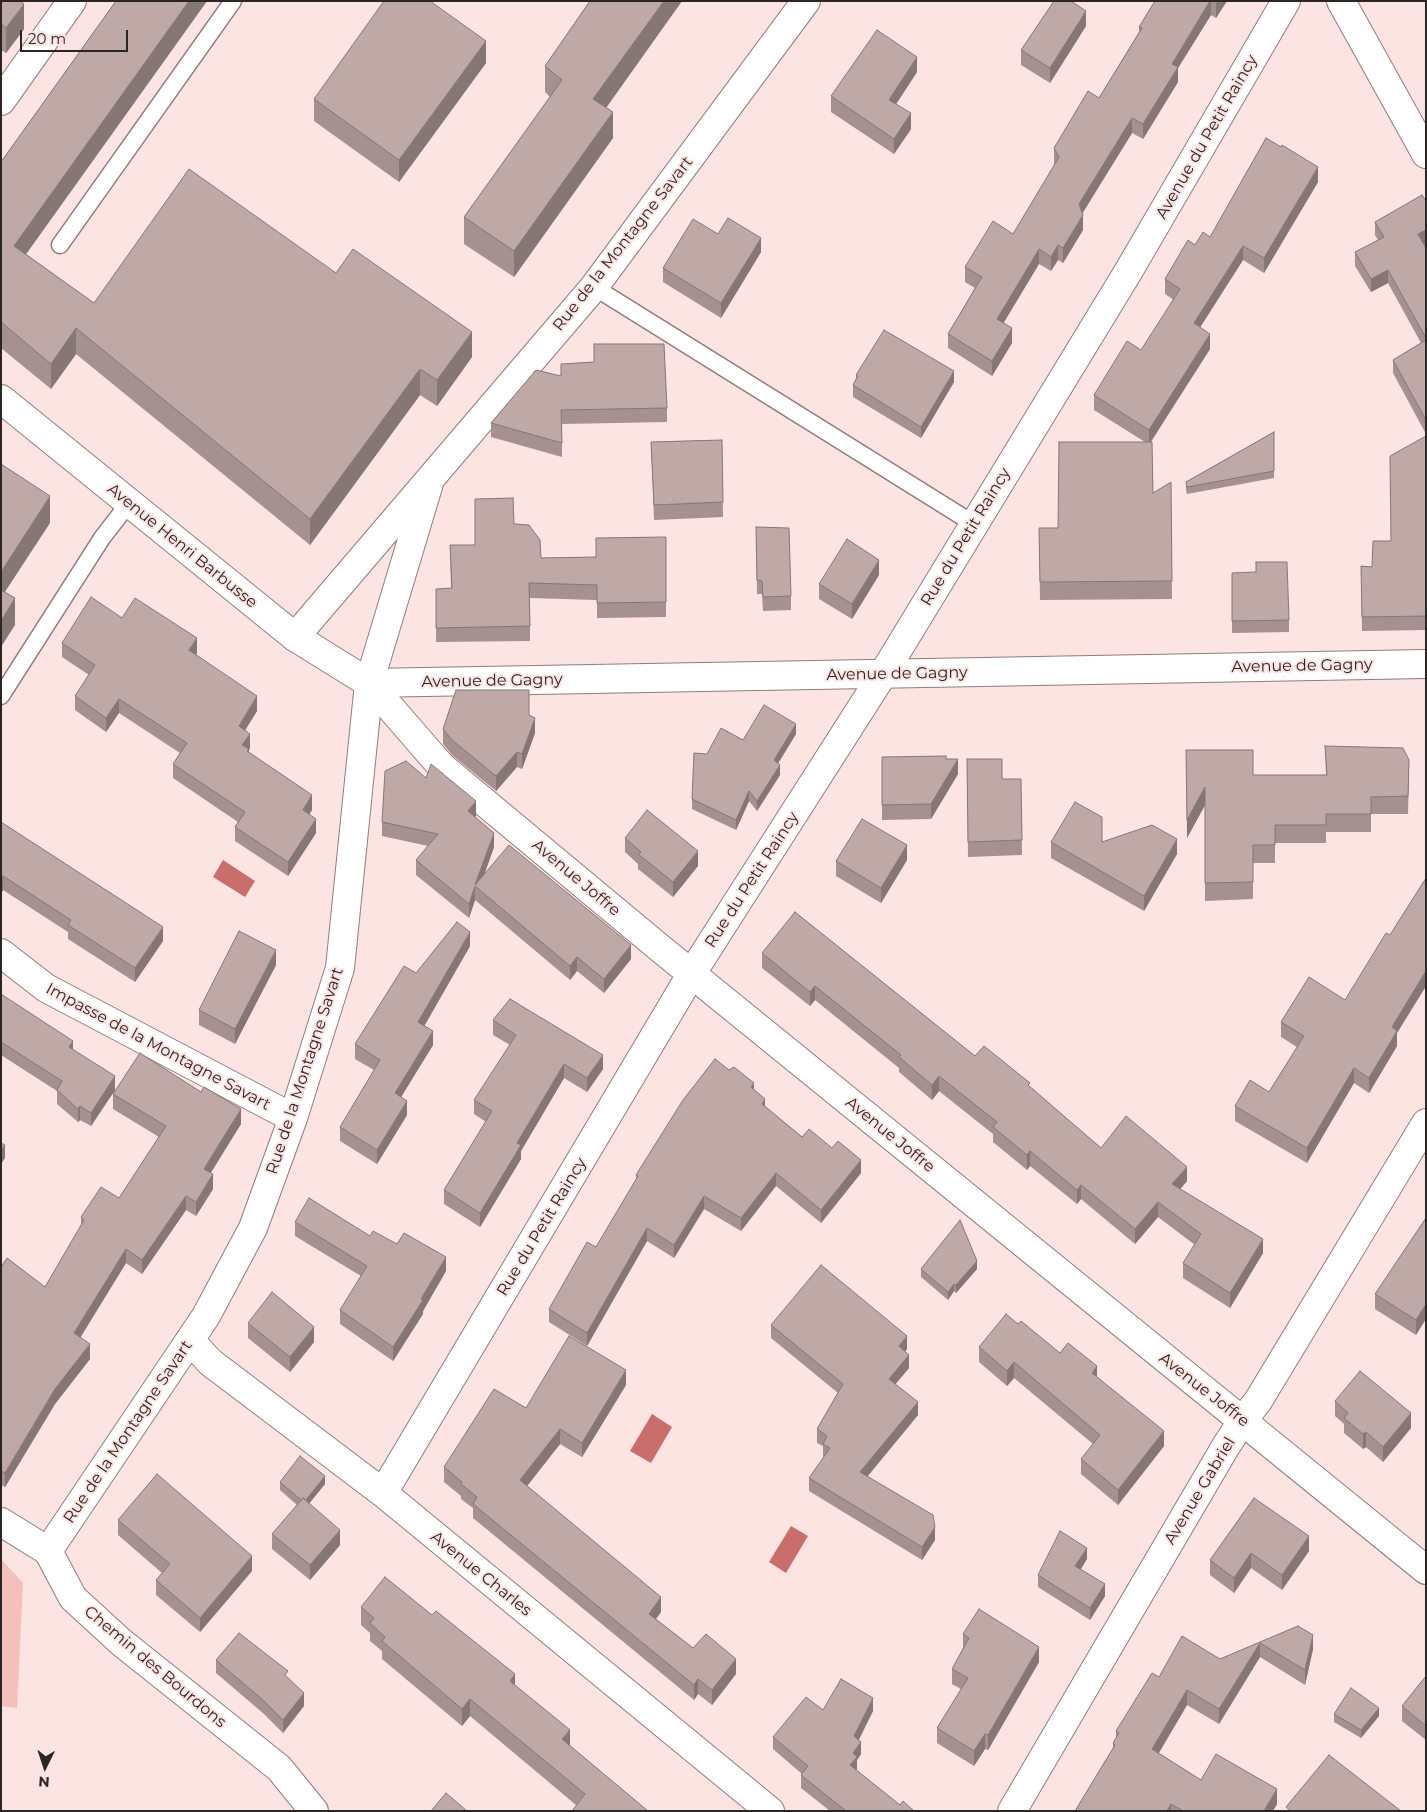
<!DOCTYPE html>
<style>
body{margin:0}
#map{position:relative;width:1427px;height:1812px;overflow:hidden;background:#fce4e2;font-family:Montserrat,sans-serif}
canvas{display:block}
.frame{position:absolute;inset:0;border:2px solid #2d2524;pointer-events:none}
.north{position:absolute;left:20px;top:1742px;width:50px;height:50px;-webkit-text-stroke:4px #fce4e2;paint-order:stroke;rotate:184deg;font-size:14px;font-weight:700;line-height:20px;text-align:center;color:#2d2524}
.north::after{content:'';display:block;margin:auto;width:18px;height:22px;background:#2d2524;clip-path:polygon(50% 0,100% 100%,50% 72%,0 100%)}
.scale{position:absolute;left:20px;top:30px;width:108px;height:22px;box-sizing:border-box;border:2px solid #2d2524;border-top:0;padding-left:6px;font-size:15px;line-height:18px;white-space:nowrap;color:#2d2524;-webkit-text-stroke:4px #fce4e2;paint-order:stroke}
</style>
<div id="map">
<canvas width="1427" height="1812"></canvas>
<div class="frame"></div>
<div class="north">N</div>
<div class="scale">20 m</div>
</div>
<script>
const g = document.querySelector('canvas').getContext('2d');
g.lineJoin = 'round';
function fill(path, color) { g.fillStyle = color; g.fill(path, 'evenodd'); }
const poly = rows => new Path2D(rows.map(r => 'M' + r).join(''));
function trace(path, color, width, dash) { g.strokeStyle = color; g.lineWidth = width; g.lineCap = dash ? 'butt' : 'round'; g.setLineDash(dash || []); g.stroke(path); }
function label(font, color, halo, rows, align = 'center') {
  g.font = font + ' Montserrat,sans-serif'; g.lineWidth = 4; g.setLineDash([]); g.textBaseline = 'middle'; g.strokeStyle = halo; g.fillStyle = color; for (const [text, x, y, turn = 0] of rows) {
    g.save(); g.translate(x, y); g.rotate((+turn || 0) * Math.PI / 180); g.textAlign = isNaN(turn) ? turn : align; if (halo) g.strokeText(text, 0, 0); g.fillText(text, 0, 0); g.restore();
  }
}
const green = poly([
 [1,1559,23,1583,17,1708,1,1706]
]);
const water = poly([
 [223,860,255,881,245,897,213,877],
 [652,1414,672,1427,651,1463,630,1451],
 [791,1526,808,1536,786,1573,769,1562]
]);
const lane = poly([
 [60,245,233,1],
 [594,287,974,524],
 [1,696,102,538,129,503]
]);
const street = poly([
 [1341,1,1426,154],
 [1,101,72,1],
 [295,637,594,287,806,1],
 [369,683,441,766,661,949,1426,1570],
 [1,953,46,988,293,1118],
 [190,1340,210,1362,383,1493,770,1811],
 [383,1493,692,973,883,674,1128,272,1286,1],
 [1,1522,48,1551,73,1598,121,1642,279,1768,314,1811],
 [48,1551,206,1316,253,1228,293,1118,340,968,369,683,430,480],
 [1012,1811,1226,1446,1243,1420,1258,1401,1426,1123]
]);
const secondary = poly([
 [1,399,295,637,369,683,1426,664]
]);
const wall = poly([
 [1,1,24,29,6,53,1,50],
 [116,1,207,1,26,254,94,303,336,273,472,357,437,406,420,395,310,545,76,354,51,389,1,348,1,162],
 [590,1,682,1,606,108,613,138,514,277,464,244,464,217,550,97,545,92,545,66],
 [1155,1,1227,1,1216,18,1211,15,1178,68,1178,82,1143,139,1132,133,1082,213,1083,230,1063,263,1058,260,1051,271,1039,264,1003,323,1012,343,992,376,948,348,948,334,975,288,965,282,965,267,1013,234,1055,164,1054,163,1054,148,1099,98,1139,32,1139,27],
 [1086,26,1050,83,1021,65,1021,50],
 [486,63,399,182,314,121,314,99],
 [917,72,896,104,911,129,894,154,831,112,831,96],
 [1318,182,1264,273,1243,260,1200,327,1210,349,1151,442,1153,493,1171,482,1172,599,1040,600,1039,528,1058,528,1145,442,1094,410,1094,395,1141,350,1174,300,1165,294,1165,279,1195,245],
 [1426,201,1426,244,1424,245,1426,248,1426,434,1393,373,1393,360,1421,343,1388,283,1371,292,1355,266,1355,252,1378,240,1375,235,1375,222],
 [718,234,761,252,721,318,663,282,663,268],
 [536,370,667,408,667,422,562,424,562,457,491,437,491,423],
 [856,375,954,382,921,438,853,397,853,385,856,378],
 [1274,432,1274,478,1187,494,1186,490,1186,482],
 [1426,436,1426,630,1362,631,1361,566,1372,567,1391,541],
 [722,440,723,517,654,520,651,442],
 [514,524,541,558,596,557,666,537,666,617,597,618,597,600,530,598,530,641,436,642,436,589,451,588,450,545,475,545],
 [756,540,791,596,791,610,763,611,762,594,757,594],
 [1232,573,1289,620,1289,632,1232,633],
 [879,575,852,619,819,599,819,584],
 [122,618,197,653,196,655,257,711,245,730,250,748,249,750,249,752,312,810,309,814,316,833,288,876,235,841,235,827,238,822,173,778,173,764,180,753,119,713,106,732,75,710,75,696,89,675,62,657,62,643],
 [529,715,535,733,522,769,517,767,496,791,452,755,443,744,443,729],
 [796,734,778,763,780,775,757,811,749,801,736,830,692,809,692,799,707,754,743,740],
 [1325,746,1409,778,1408,814,1371,814,1371,832,1326,832,1326,843,1275,843,1275,863,1253,863,1253,899,1205,901,1205,805,1187,838,1186,750,1253,775,1326,775],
 [882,757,946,759,958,774,931,819,882,820],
 [967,759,1002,779,1021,779,1022,855,968,857],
 [426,778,476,816,475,817,494,847,484,875,631,959,604,993,577,971,570,980,475,900,469,918,416,875,416,860,428,846,382,836,382,822],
 [1,822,163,941,135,982,68,939,68,932,3,890,2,892,1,892],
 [625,838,698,866,673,897,638,869,638,864,625,852],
 [1051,842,1102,842,1177,854,1144,911,1051,858],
 [907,860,881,903,836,876,836,861],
 [1426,878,1426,986,1397,1033,1397,1046,1369,1093,1354,1083,1307,1163,1235,1121,1235,1106,1269,1092,1297,1047,1281,1037,1281,1022,1345,1000,1390,935],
 [470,946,424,1026,433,1045,401,1097,407,1115,377,1164,340,1141,340,1127,374,1070,355,1059,355,1044,416,973],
 [762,953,975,1056,1030,1087,1101,1148,1187,1181,1180,1189,1263,1253,1230,1308,1183,1278,1183,1263,1195,1245,1158,1217,1135,1244,1081,1199,1077,1204,1030,1166,1027,1170,993,1142,993,1134,939,1091,932,1100,899,1072,899,1068,815,1000,810,1006,762,968],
 [276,965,235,1044,199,1025,199,1010],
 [1,994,73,1049,115,1090,91,1126,80,1120,78,1122,57,1104,57,1091,1,1055],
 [493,1020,603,1069,587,1092,564,1078,521,1151,521,1159,480,1227,444,1204,444,1190,486,1122,474,1114,474,1100,510,1045,493,1035],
 [754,1090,765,1106,802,1137,861,1173,821,1223,776,1186,741,1231,704,1209,674,1258,647,1241,587,1346,549,1322,549,1309,596,1247,636,1180,636,1175],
 [113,1094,241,1124,210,1173,213,1189,196,1216,186,1210,142,1274,126,1263,80,1337,90,1359,55,1404,5,1487,1,1485,1,1267,45,1287,81,1226,81,1217,119,1198,159,1137,113,1109],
 [1426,1218,1416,1335,1375,1309,1375,1294],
 [295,1222,370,1236,446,1271,423,1311,423,1314,393,1361,340,1324,340,1310,361,1276,295,1236],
 [921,1269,977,1269,956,1293,954,1291,948,1300,921,1277],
 [248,1323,314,1342,290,1372,248,1338],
 [1018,1324,1060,1353,1097,1377,1164,1446,1118,1505,1081,1474,1081,1459,1093,1444,1014,1378,1007,1386,979,1362,979,1347],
 [771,1325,907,1349,905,1351,909,1368,895,1384,918,1415,868,1476,935,1540,922,1560,809,1491,809,1478,824,1457,823,1457,823,1446,817,1443,817,1429,838,1393,771,1338],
 [626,1385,582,1457,560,1444,527,1486,661,1612,656,1619,693,1648,736,1674,712,1705,698,1694,694,1700,473,1518,473,1508,461,1499,461,1496,444,1482,444,1467,526,1408],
 [1335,1401,1411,1428,1383,1462,1366,1447,1363,1449,1344,1433,1344,1424,1335,1416],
 [280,1482,325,1484,309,1503,340,1545,310,1580,272,1549,272,1534,297,1505,280,1490],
 [1254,1498,1309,1551,1282,1590,1251,1568,1234,1593,1210,1575,1210,1560],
 [118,1520,252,1571,200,1632,156,1595,156,1580,162,1573,118,1535],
 [1087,1559,1081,1569,1105,1596,1090,1620,1038,1587,1038,1575],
 [361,1607,515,1685,570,1746,648,1811,576,1805,470,1716,462,1726,382,1659,382,1651,370,1641,370,1633,361,1625],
 [1298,1626,1313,1649,1305,1685,1260,1657,1219,1724,1187,1705,1159,1753,1201,1780,1277,1804,1273,1811,1075,1811,1113,1748,1113,1743,1116,1739,1116,1731,1159,1677,1220,1659],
 [963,1634,1039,1662,988,1750,985,1749,974,1766,937,1743,937,1728,961,1689,952,1684,952,1669,963,1648],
 [216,1660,288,1678,304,1706,283,1733,264,1714,216,1673],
 [1426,1676,1426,1740,1402,1721,1402,1706],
 [823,1710,873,1711,859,1740,861,1754,857,1760,857,1769,856,1770,900,1805,914,1811,830,1811,801,1788,801,1775,802,1774,773,1749,773,1737],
 [1334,1714,1379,1716,1361,1738,1334,1722]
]);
const shadedWall = poly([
 [189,1,207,1,14,271,14,246],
 [664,1,682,1,593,126,593,99],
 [1210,1,1211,1,1211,15,1178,68,1178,82,1143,139,1143,124,1172,64],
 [1218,1,1227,1,1216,18,1216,3],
 [24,4,24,29,6,53,6,28],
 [1086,11,1086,26,1050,83,1050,68],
 [486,41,486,63,399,182,399,160],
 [917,57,917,72,889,115,889,100],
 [613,112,613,138,514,277,514,251],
 [911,113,911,129,894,154,894,139],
 [1132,118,1132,133,1079,219,1079,204],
 [1318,167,1318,182,1264,273,1264,258],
 [1083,215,1083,230,1063,263,1063,248],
 [1426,230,1426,244,1418,248,1418,234],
 [761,238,761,252,721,318,721,303],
 [1058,245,1058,260,1051,271,1051,257],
 [1243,246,1243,260,1194,337,1194,323],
 [1039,249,1039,264,997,334,997,319],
 [1388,270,1388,283,1371,292,1371,279],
 [76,328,76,354,51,389,51,364],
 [1012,328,1012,343,992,376,992,361],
 [472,332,472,357,437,406,437,380],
 [1210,334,1210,349,1149,444,1149,430],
 [420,369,420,395,310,545,310,519],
 [954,371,954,382,921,438,921,427],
 [50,496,50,523,1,598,1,572],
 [879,560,879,575,852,619,852,604],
 [15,598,15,625,1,647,1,621],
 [197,638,197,653,189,664,189,650],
 [257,696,257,711,239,740,239,726],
 [119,699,119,713,106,732,106,718],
 [535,718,535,733,522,769,522,754],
 [796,724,796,734,774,770,774,760],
 [250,734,250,748,249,750,249,763,242,745],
 [517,752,517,767,496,791,496,776],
 [958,759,958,774,931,819,931,804],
 [780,765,780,775,757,811,757,801],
 [1205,787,1205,805,1187,838,1187,820],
 [749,791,749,801,736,830,736,820],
 [312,795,312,810,303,825,303,810],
 [476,801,476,816,468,825,468,811],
 [316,819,316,833,288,876,288,862],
 [494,833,494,847,479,889,475,886],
 [1177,839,1177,854,1144,911,1144,896],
 [907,845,907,860,881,903,881,888],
 [698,851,698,866,673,897,673,882],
 [3,876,3,890,2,892,2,878],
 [475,886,475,900,469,918,469,904],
 [163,927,163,941,135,982,135,968],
 [470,932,470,946,418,1037,418,1022],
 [631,945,631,959,604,993,604,979],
 [276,950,276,965,235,1044,235,1029],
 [577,957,577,971,570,980,570,966],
 [1426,971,1426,986,1397,1033,1397,1046,1369,1093,1369,1078,1392,1027],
 [815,986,815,1000,810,1006,810,992],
 [433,1031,433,1045,395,1107,395,1093],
 [73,1041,73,1055,69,1047],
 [603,1055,603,1069,587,1092,587,1078],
 [564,1064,564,1078,521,1151,521,1159,480,1227,480,1213,517,1143],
 [1354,1068,1354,1083,1307,1163,1307,1148],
 [115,1076,115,1090,91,1126,91,1113],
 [939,1076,939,1091,932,1100,932,1085],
 [754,1083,754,1096,751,1087],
 [765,1099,765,1112,762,1104],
 [407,1101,407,1115,377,1164,377,1150],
 [80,1106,80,1120,78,1122,78,1109],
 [241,1109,241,1124,204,1184,204,1169],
 [5,1145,5,1158,1,1164,1,1150],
 [1030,1151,1030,1166,1027,1170,1027,1155],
 [861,1160,861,1173,821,1223,821,1210],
 [1187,1167,1187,1181,1172,1199,1172,1184],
 [776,1173,776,1186,741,1231,741,1218],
 [213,1174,213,1189,196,1216,196,1202],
 [1081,1185,1081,1199,1077,1204,1077,1190],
 [186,1196,186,1210,142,1274,142,1260],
 [704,1196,704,1209,674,1258,674,1245],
 [1158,1202,1158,1217,1135,1244,1135,1229],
 [647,1228,647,1241,587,1346,587,1333],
 [1263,1239,1263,1253,1230,1308,1230,1293],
 [126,1249,126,1263,74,1348,74,1333],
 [446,1257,446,1271,423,1311,423,1314,393,1361,393,1347],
 [977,1261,977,1269,956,1293,956,1285],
 [954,1284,954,1291,948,1300,948,1292],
 [1426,1304,1426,1319,1416,1335,1416,1320],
 [314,1327,314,1342,290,1372,290,1357],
 [907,1336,907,1349,899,1359,899,1346],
 [90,1344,90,1359,55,1404,5,1487,5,1473,55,1389],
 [909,1355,909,1368,889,1392,889,1379],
 [1014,1362,1014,1378,1007,1386,1007,1371],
 [1097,1366,1097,1381,1092,1373],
 [626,1370,626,1385,582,1457,582,1443],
 [918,1402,918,1415,860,1485,860,1472],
 [1411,1413,1411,1428,1383,1462,1383,1447],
 [560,1429,560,1444,520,1495,520,1480],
 [1164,1431,1164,1446,1118,1505,1118,1490],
 [1366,1432,1366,1447,1363,1449,1363,1434],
 [325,1476,325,1484,304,1510,304,1502],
 [935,1527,935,1540,922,1560,922,1547],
 [340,1530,340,1545,310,1580,310,1565],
 [1309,1536,1309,1551,1282,1590,1282,1575],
 [1087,1548,1087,1559,1075,1578,1075,1566],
 [1251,1553,1251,1568,1234,1593,1234,1578],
 [252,1556,252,1571,200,1632,200,1618],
 [1105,1584,1105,1596,1090,1620,1090,1608],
 [661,1597,661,1612,649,1628,649,1614],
 [1313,1635,1313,1649,1305,1685,1305,1670],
 [1260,1643,1260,1657,1219,1724,1219,1709],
 [1039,1647,1039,1662,988,1750,988,1735],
 [736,1659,736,1674,712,1705,712,1690],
 [515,1674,515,1692,510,1681],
 [698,1679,698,1694,694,1700,694,1685],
 [1187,1690,1187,1705,1152,1764,1152,1749],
 [304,1693,304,1706,283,1733,283,1720],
 [873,1698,873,1711,854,1748,854,1736],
 [470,1699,470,1716,462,1726,462,1709],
 [1379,1708,1379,1716,1361,1738,1361,1730],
 [570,1730,570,1747,562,1739],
 [985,1734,985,1749,974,1766,974,1751],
 [861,1742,861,1754,857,1760,857,1769,850,1778,850,1765,853,1753],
 [1277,1789,1277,1804,1273,1811,1264,1811],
 [1171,1804,1171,1811,1167,1811]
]);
const building = poly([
 [1,1,20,1,24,4,6,28,1,24,1,1],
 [116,1,189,1,14,246,94,303,189,169,336,273,353,249,472,332,437,380,420,369,310,519,76,328,51,364,1,322,1,162,116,1],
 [384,1,430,1,486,41,399,160,314,99,384,1],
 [590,1,664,1,593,99,613,112,514,251,464,217,562,80,545,66,590,1],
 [1054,1,1071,1,1086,11,1050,68,1021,50,1054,1],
 [1155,1,1210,1,1172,64,1178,67,1143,124,1132,118,1079,204,1083,215,1063,248,1058,245,1051,257,1039,249,997,319,1012,328,992,361,948,334,982,277,965,267,993,221,1013,234,1059,157,1054,148,1088,91,1099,98,1142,28,1139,27,1155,1],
 [877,30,917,57,889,100,911,113,894,139,831,96,877,30],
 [1266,138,1281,147,1282,145,1318,167,1264,258,1243,246,1194,323,1210,334,1149,430,1094,395,1127,341,1141,350,1180,289,1165,279,1188,240,1195,245,1203,232,1210,237,1266,138],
 [1422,195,1426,201,1426,230,1418,234,1426,248,1426,338,1388,270,1371,279,1355,252,1384,237,1375,222,1422,195],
 [728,218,761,238,721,303,663,268,693,219,718,234,728,218],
 [884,330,954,371,921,427,853,385,858,376,856,375,884,330],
 [1426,340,1426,420,1393,360,1426,340],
 [594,344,664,344,667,408,561,410,562,443,491,423,536,370,561,376,561,364,594,362,594,344],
 [1274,432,1274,471,1187,487,1186,482,1274,432],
 [1426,436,1426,616,1362,617,1361,566,1372,567,1373,541,1391,541,1390,456,1426,436],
 [722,440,723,502,654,505,651,442,722,440],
 [1059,442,1152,442,1153,493,1171,482,1172,581,1040,582,1039,528,1058,528,1059,442],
 [1,464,50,496,1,572,1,464],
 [513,498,514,524,529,525,540,540,541,558,596,557,596,538,666,537,666,602,597,603,597,585,529,583,530,626,436,628,436,589,452,588,450,545,475,545,475,499,513,498],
 [756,527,789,528,791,596,763,597,762,581,757,580,756,527],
 [847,539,879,560,852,604,819,584,847,539],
 [1256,562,1287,562,1289,620,1232,621,1232,573,1256,572,1256,562],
 [1,590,15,598,1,621,1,590],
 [91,597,122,618,135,598,197,638,189,650,257,696,239,726,250,734,242,745,249,749,247,751,312,795,303,810,316,819,288,862,235,827,245,812,173,764,187,743,119,699,106,718,75,696,95,665,62,643,91,597],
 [456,690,529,690,529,715,535,718,522,754,517,752,496,776,452,740,443,729,456,690],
 [764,705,796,724,774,760,780,765,757,801,749,791,736,820,692,799,694,753,707,754,721,728,743,740,764,705],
 [1325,746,1403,748,1409,760,1408,796,1371,797,1371,814,1326,814,1326,825,1275,825,1275,845,1253,845,1253,882,1205,883,1205,787,1187,820,1186,750,1253,750,1253,775,1327,775,1325,746],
 [946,756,946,759,958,759,931,804,882,805,882,757,946,756],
 [967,759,1002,759,1002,779,1021,779,1022,840,968,842,967,759],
 [406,761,426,778,431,764,476,801,468,811,494,833,475,885,509,845,631,945,604,979,577,957,570,966,475,886,469,904,416,860,438,834,382,822,385,771,406,761],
 [1075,802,1102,817,1102,842,1152,825,1177,839,1144,896,1051,842,1075,802],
 [647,810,698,851,673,882,638,854,641,852,625,838,647,810],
 [862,819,907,845,881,888,836,861,862,819],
 [1,822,163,927,135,968,68,925,71,920,3,876,2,878,1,877,1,822],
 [1426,878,1426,971,1392,1027,1397,1031,1369,1078,1354,1068,1307,1148,1235,1106,1250,1080,1269,1092,1304,1036,1281,1022,1309,977,1345,1000,1386,933,1390,935,1426,878],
 [795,912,975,1056,984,1046,1030,1083,1028,1085,1101,1148,1126,1116,1187,1167,1172,1184,1263,1239,1230,1293,1183,1263,1201,1234,1158,1202,1135,1229,1081,1185,1077,1190,1030,1151,1027,1155,993,1127,997,1122,939,1076,932,1085,899,1057,901,1055,815,986,810,992,762,953,795,912],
 [457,922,470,932,418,1022,433,1031,395,1093,407,1101,377,1150,340,1127,380,1060,355,1044,404,966,416,973,457,922],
 [239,931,276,950,235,1029,199,1010,239,931],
 [1,994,73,1041,69,1047,115,1076,91,1113,80,1106,78,1109,57,1090,62,1081,1,1042,1,994],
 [510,999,603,1055,587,1078,564,1064,517,1143,521,1145,480,1213,444,1190,492,1111,474,1100,516,1035,493,1020,510,999],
 [140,1053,201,1092,204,1087,241,1109,204,1169,213,1174,196,1202,186,1196,142,1260,126,1249,74,1333,90,1344,55,1389,5,1473,1,1471,1,1267,7,1258,45,1287,84,1220,81,1217,101,1187,119,1198,166,1126,113,1094,140,1053],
 [715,1059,729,1070,734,1067,754,1083,751,1087,765,1099,762,1104,802,1137,809,1129,832,1148,838,1141,861,1160,821,1210,776,1173,741,1218,704,1196,674,1245,647,1228,587,1333,549,1309,587,1242,596,1247,638,1176,636,1175,683,1100,715,1059],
 [1,1143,5,1145,1,1150,1,1143],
 [309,1198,370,1236,373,1231,397,1244,404,1233,446,1257,421,1299,423,1300,393,1347,340,1310,367,1266,295,1222,309,1198],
 [1426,1218,1426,1304,1416,1320,1375,1294,1426,1218],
 [960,1220,977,1261,956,1285,954,1284,948,1292,921,1269,960,1220],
 [821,1265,907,1336,899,1346,909,1355,889,1379,918,1402,860,1472,933,1515,935,1527,922,1547,809,1478,830,1448,823,1444,827,1436,817,1429,843,1384,771,1325,821,1265],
 [272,1292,314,1327,290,1357,248,1323,272,1292],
 [1006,1314,1018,1324,1021,1321,1060,1353,1068,1343,1097,1366,1092,1373,1164,1431,1118,1490,1081,1459,1100,1435,1014,1362,1007,1371,979,1347,1006,1314],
 [569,1336,626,1370,582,1443,560,1429,520,1480,661,1597,649,1614,693,1648,706,1634,736,1659,712,1690,698,1679,694,1685,473,1504,477,1497,461,1484,462,1482,444,1467,494,1389,526,1408,569,1336],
 [1360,1371,1411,1413,1383,1447,1366,1432,1363,1434,1344,1418,1348,1413,1335,1401,1360,1371],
 [300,1456,325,1476,306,1500,303,1498,301,1500,280,1482,300,1456],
 [157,1474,252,1556,200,1618,156,1580,170,1564,118,1520,157,1474],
 [303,1498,340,1530,310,1565,272,1534,303,1498],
 [1254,1498,1309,1536,1282,1575,1251,1553,1234,1578,1210,1560,1254,1498],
 [1060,1531,1087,1548,1075,1566,1105,1584,1090,1608,1038,1575,1060,1531],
 [385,1577,432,1615,436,1611,515,1674,510,1681,570,1730,562,1739,648,1811,572,1811,585,1794,470,1699,462,1709,382,1641,385,1637,370,1623,374,1618,361,1607,385,1577],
 [979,1609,1039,1647,988,1735,985,1734,974,1751,937,1728,968,1678,952,1669,969,1638,963,1634,979,1609],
 [1298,1626,1313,1635,1305,1670,1260,1643,1219,1709,1187,1690,1152,1749,1201,1780,1216,1754,1277,1789,1264,1811,1183,1811,1171,1804,1167,1811,1075,1811,1115,1745,1113,1743,1119,1733,1116,1731,1152,1673,1159,1677,1182,1636,1220,1659,1298,1626],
 [239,1633,288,1671,285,1675,304,1693,283,1720,264,1701,216,1660,239,1633],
 [1426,1676,1426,1726,1402,1706,1426,1676],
 [841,1679,873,1698,854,1736,861,1742,853,1753,857,1757,850,1765,900,1805,903,1801,914,1811,846,1811,801,1775,808,1766,773,1737,806,1697,823,1710,841,1679],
 [1351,1688,1379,1708,1361,1730,1334,1714,1351,1688],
 [1329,1755,1401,1811,1291,1811,1286,1807,1329,1755],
 [446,1793,467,1811,431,1811,446,1793]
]);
const streetNames = [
 ["Avenue du Petit Raincy",1207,137,-60],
 ["Rue de la Montagne Savart",623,244,-52],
 ["Rue du Petit Raincy",966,537,-59],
 ["Avenue Henri Barbusse",182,546,39],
 ["Avenue de Gagny",1302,666,-1],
 ["Avenue de Gagny",897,674,-1],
 ["Avenue de Gagny",492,681,-1],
 ["Avenue Joffre",576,878,40],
 ["Rue du Petit Raincy",752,880,-57],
 ["Impasse de la Montagne Savart",158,1047,28],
 ["Rue de la Montagne Savart",305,1071,-72],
 ["Avenue Joffre",890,1135,39],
 ["Rue du Petit Raincy",542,1227,-59],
 ["Avenue Joffre",1204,1390,38],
 ["Rue de la Montagne Savart",128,1432,-56],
 ["Avenue Gabriel",1200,1491,-59],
 ["Avenue Charles",481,1574,39],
 ["Chemin des Bourdons",155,1667,40]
];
fill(green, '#f5c0bc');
fill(water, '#c96e6a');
trace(lane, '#907c7a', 19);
trace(street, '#907c7a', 30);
trace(secondary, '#907c7a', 30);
trace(lane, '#fff', 16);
trace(street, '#fff', 28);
trace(secondary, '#fff', 28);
fill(wall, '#a49190');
fill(shadedWall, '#867675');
fill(building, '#bfa9a7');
trace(building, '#867675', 1);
label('16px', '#2d2524', '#fce4e2', streetNames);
</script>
